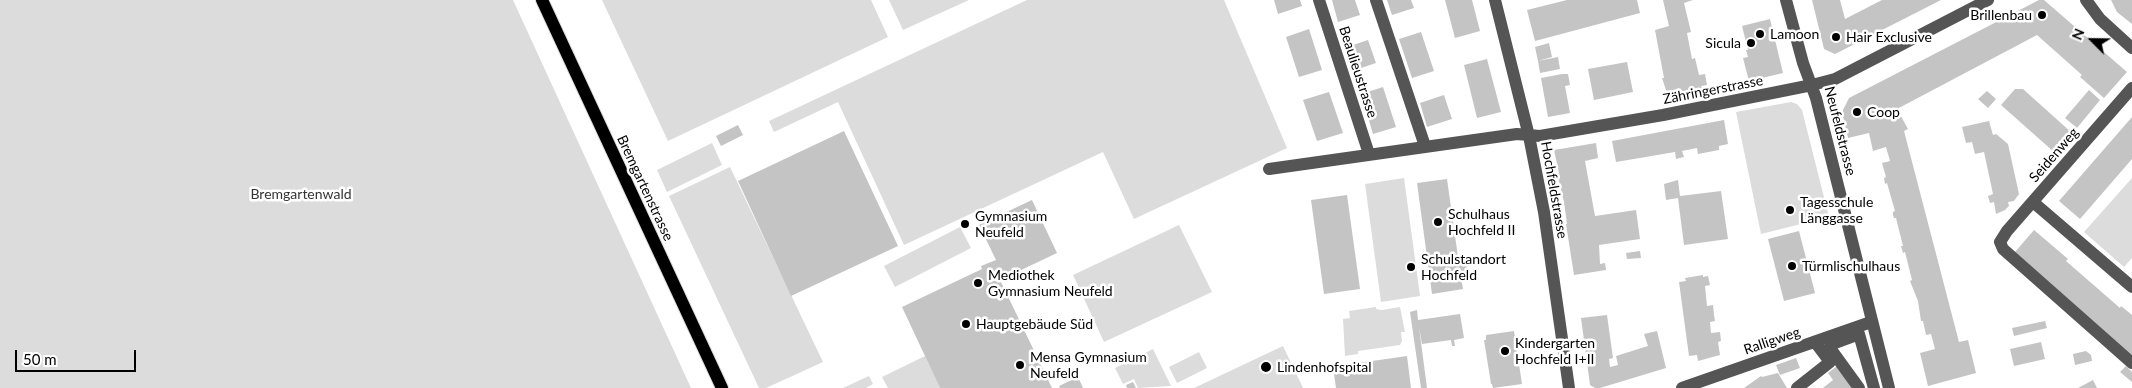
<!DOCTYPE html>
<meta charset="utf-8">
<style>
body{margin:0}
#map{position:relative;width:2132px;height:388px;overflow:hidden;background:#fff;font-family:Lato,sans-serif}
canvas{display:block}
.north{position:absolute;left:2067px;top:15px;width:50px;height:50px;-webkit-text-stroke:4px #fff;paint-order:stroke;rotate:293deg;font-size:14px;font-weight:700;line-height:20px;text-align:center;color:#000}
.north::after{content:'';display:block;margin:auto;width:18px;height:22px;background:#000;clip-path:polygon(50% 0,100% 100%,50% 72%,0 100%)}
.scale{position:absolute;left:15px;top:350px;width:121px;height:22px;box-sizing:border-box;border:2px solid #000;border-top:0;padding-left:6px;font-size:15px;line-height:18px;white-space:nowrap;color:#000;-webkit-text-stroke:4px #fff;paint-order:stroke}
</style>
<div id="map">
<canvas width="2132" height="388"></canvas>
<div class="north">N</div>
<div class="scale">50 m</div>
</div>
<script>
const g = document.querySelector('canvas').getContext('2d');
g.lineJoin = 'round';
function fill(path, color) { g.fillStyle = color; g.fill(path, 'evenodd'); }
const poly = rows => new Path2D(rows.map(r => 'M' + r).join(''));
function trace(path, color, width, dash) { g.strokeStyle = color; g.lineWidth = width; g.lineCap = dash ? 'butt' : 'round'; g.setLineDash(dash || []); g.stroke(path); }
function label(font, color, halo, rows, align = 'center') {
  g.font = font + ' Lato,sans-serif'; g.lineWidth = 5; g.setLineDash([]); g.textBaseline = 'middle'; g.strokeStyle = halo; g.fillStyle = color; for (const [text, x, y, turn = 0] of rows) {
    g.save(); g.translate(x, y); g.rotate((+turn || 0) * Math.PI / 180); g.textAlign = isNaN(turn) ? turn : align; if (halo) g.strokeText(text, 0, 0); g.fillText(text, 0, 0); g.restore();
  }
}
const green = poly([
 [0,0,513,0,691,388,0,388],
 [602,0,871,0,888,37,668,141],
 [889,0,969,0,903,30],
 [1027,0,1224,0,1287,148,1134,219,1103,152,904,245,838,102,774,132,769,121],
 [1791,102,1797,104,1802,110,1829,217,1761,234,1736,112],
 [712,143,722,165,667,192,657,170],
 [730,167,823,362,766,388,759,388,669,196],
 [1404,178,1420,296,1381,302,1365,184],
 [2132,178,2132,258,2124,267,2084,232],
 [1179,225,1212,292,1104,342,1073,275],
 [960,227,971,248,895,287,884,266],
 [1376,307,1376,309,1382,310,1400,307,1405,332,1401,332,1402,341,1400,345,1358,351,1358,354,1345,356,1343,319,1350,318,1349,311],
 [1283,346,1303,388,1194,388],
 [1153,349,1171,386,1138,388,1134,379,1123,384,1115,368],
 [1199,352,1207,368,1177,383,1169,367],
 [925,356,940,388,888,388,882,377],
 [869,376,873,384,866,388,843,388]
]);
const building = poly([
 [1274,0,1300,0,1302,6,1278,14],
 [1332,0,1355,0,1360,15,1338,22],
 [1387,0,1411,0,1414,8,1392,15],
 [1445,0,1472,0,1480,31,1455,38],
 [1567,0,1637,0,1640,13,1535,41,1527,10],
 [1663,0,1693,0,1684,3,1691,32,1687,33,1692,59,1695,58,1699,75,1705,74,1707,85,1701,86,1702,89,1668,96,1662,78,1664,78,1655,30,1669,26],
 [1812,0,1840,0,1845,19,1882,0,1941,0,1835,54,1824,49],
 [2039,0,2044,0,2127,72,2104,98,2080,77,2082,75,2037,35,1897,109,1908,129,1904,131,1959,342,1968,340,1976,373,1928,386,1920,353,1935,349,1931,334,1926,335,1923,321,1921,321,1918,301,1910,281,1912,280,1905,252,1903,253,1901,246,1903,246,1896,218,1894,218,1893,215,1893,212,1895,211,1887,183,1885,184,1884,178,1886,177,1882,163,1890,161,1886,147,1873,151,1869,133,1848,138,1842,112,1849,98],
 [2111,0,2132,0,2132,24,2117,12],
 [1770,19,1783,73,1749,81,1743,58,1748,57,1746,50,1748,50,1742,26],
 [1309,29,1322,70,1299,77,1286,37],
 [1421,32,1434,71,1412,78,1399,39],
 [1368,40,1376,63,1355,70,1347,47],
 [1549,43,1552,57,1538,61,1535,47],
 [1558,57,1560,69,1540,73,1538,61],
 [1487,59,1501,112,1477,118,1464,65],
 [1627,62,1633,92,1594,100,1588,69],
 [1562,74,1568,74,1570,85,1565,86,1570,113,1548,117,1541,78],
 [1383,87,1396,127,1373,134,1361,94],
 [2015,89,2023,89,2072,133,2054,152,2001,105],
 [2089,90,2100,100,2077,128,2065,118],
 [1987,91,1996,99,1988,108,1978,99],
 [1329,92,1343,133,1317,141,1303,100],
 [1444,95,1452,119,1427,127,1420,103],
 [2132,117,2132,159,2080,219,2059,201],
 [1724,120,1728,144,1719,146,1719,150,1698,154,1697,148,1682,151,1684,157,1676,159,1675,152,1616,162,1612,141],
 [1989,121,1993,135,1996,134,2008,144,2019,194,2014,201,2008,202,2009,206,2005,210,1996,214,1994,202,1990,203,1988,196,1993,194,1984,152,1975,154,1972,142,1966,143,1962,127],
 [738,125,743,135,721,146,716,136],
 [844,131,898,246,791,296,738,181],
 [1596,143,1598,158,1585,161,1595,216,1636,210,1640,239,1599,245,1600,264,1605,263,1606,270,1574,275,1566,224,1567,224,1564,202,1557,173,1559,173,1554,150],
 [1447,179,1459,264,1466,263,1467,271,1460,272,1463,289,1432,294,1417,183],
 [1678,180,1680,196,1721,191,1728,239,1684,245,1678,198,1666,200,1664,184],
 [1347,195,1360,289,1324,294,1311,200],
 [1032,200,1057,253,1000,280,1052,388,940,388,902,307,982,269,981,266,996,260,979,225],
 [2034,230,2068,259,2066,261,2120,308,2121,306,2132,315,2132,355,2015,252],
 [1799,231,1815,293,1784,301,1768,239],
 [1640,251,1641,258,1627,259,1626,253],
 [1703,275,1703,277,1708,276,1710,285,1705,286,1707,306,1713,305,1714,315,1715,321,1710,322,1711,333,1720,332,1721,341,1718,342,1720,355,1698,361,1697,355,1689,356,1679,282,1686,281,1685,278],
 [1417,310,1418,320,1460,314,1464,338,1454,340,1455,346,1452,346,1451,340,1422,344,1419,327,1427,388,1421,388,1410,312],
 [1607,315,1613,358,1609,359,1610,367,1618,365,1616,356,1648,346,1644,334,1657,331,1666,368,1600,388,1595,388,1590,385,1581,318],
 [2045,321,2047,328,2014,336,2012,328],
 [1514,331,1522,384,1493,388,1492,384,1491,384,1484,340,1486,340,1486,335],
 [2041,342,2045,359,2014,366,2010,349],
 [2086,351,2091,355,2092,361,2075,365,2073,354],
 [1407,356,1411,388,1336,388,1334,374,1346,373,1344,365],
 [1796,358,1800,368,1780,375,1776,365],
 [1837,366,1854,388,1823,388,1833,380,1828,373],
 [2126,366,2132,372,2132,382,2120,372],
 [1778,373,1787,388,1744,388,1761,376,1762,377],
 [1078,377,1083,388,1060,388,1059,386],
 [2093,380,2097,388,2078,388],
 [1133,382,1136,388,1127,388,1126,385]
]);
const minor = poly([
 [1319,0,1369,154],
 [1376,0,1425,146],
 [1495,0,1529,136,1544,212,1569,388],
 [1786,0,1803,63,1816,98,1889,388],
 [2086,0,2100,19,2132,48],
 [2132,88,2007,231,2000,242,2003,249,2132,363],
 [1269,169,1517,134,1540,136,1663,115,1812,85,1835,79,1988,0],
 [2033,202,2132,287],
 [1682,388,1871,322],
 [1797,388,1830,362,1815,342],
 [1859,388,1830,348,1832,344,1859,334,1874,388]
]);
const major = poly([
 [542,0,722,388]
]);
const markers = [
 [2042,15,5,"#000"],
 [1760,34,5,"#000"],
 [1836,37,5,"#000"],
 [1751,43,5,"#000"],
 [1857,112,5,"#000"],
 [1790,210,5,"#000"],
 [1438,222,5,"#000"],
 [965,224,5,"#000"],
 [1792,266,5,"#000"],
 [1411,267,5,"#000"],
 [978,283,5,"#000"],
 [966,324,5,"#000"],
 [1505,351,5,"#000"],
 [1020,365,5,"#000"],
 [1266,367,6,"#000"]
];
const poiNames = [
 ["Brillenbau",2032,15,"right"],
 ["Lamoon",1770,34],
 ["Hair Exclusive",1846,37],
 ["Sicula",1741,43,"right"],
 ["Coop",1867,112],
 ["Tagesschule",1800,202],
 ["Länggasse",1800,218],
 ["Schulhaus",1448,214],
 ["Hochfeld II",1448,230],
 ["Gymnasium",975,216],
 ["Neufeld",975,232],
 ["Schulstandort",1421,259],
 ["Hochfeld",1421,275],
 ["Türmlischulhaus",1802,266],
 ["Mediothek",988,275],
 ["Gymnasium Neufeld",988,291],
 ["Hauptgebäude Süd",976,324],
 ["Kindergarten",1515,343],
 ["Hochfeld I+II",1515,359],
 ["Mensa Gymnasium",1030,357],
 ["Neufeld",1030,373],
 ["Lindenhofspital",1277,367]
];
const streetNames = [
 ["Beaulieustrasse",1358,72,72],
 ["Zähringerstrasse",1713,90,-11],
 ["Neufeldstrasse",1840,131,76],
 ["Seidenweg",2054,155,-49],
 ["Bremgartenstrasse",645,188,65],
 ["Hochfeldstrasse",1554,190,80],
 ["Ralligweg",1772,341,-19]
];
const parkNames = [
 ["Bremgartenwald",301,194]
];
fill(green, '#dcdcdc');
fill(building, '#c4c4c4');
trace(major, '#dbdbdb', 14);
trace(minor, '#555', 12);
trace(major, '#000', 12);
for (const [x, y, r, color] of markers) { const dot = new Path2D(); dot.arc(x, y, r, 0, 2 * Math.PI); g.fillStyle = color; g.fill(dot); trace(dot, '#fff', 2); }
label('14px', '#000', '#fff', poiNames, 'left');
label('14px', '#000', '#fff', streetNames);
label('14px', '#333', '#fff', parkNames);
</script>
